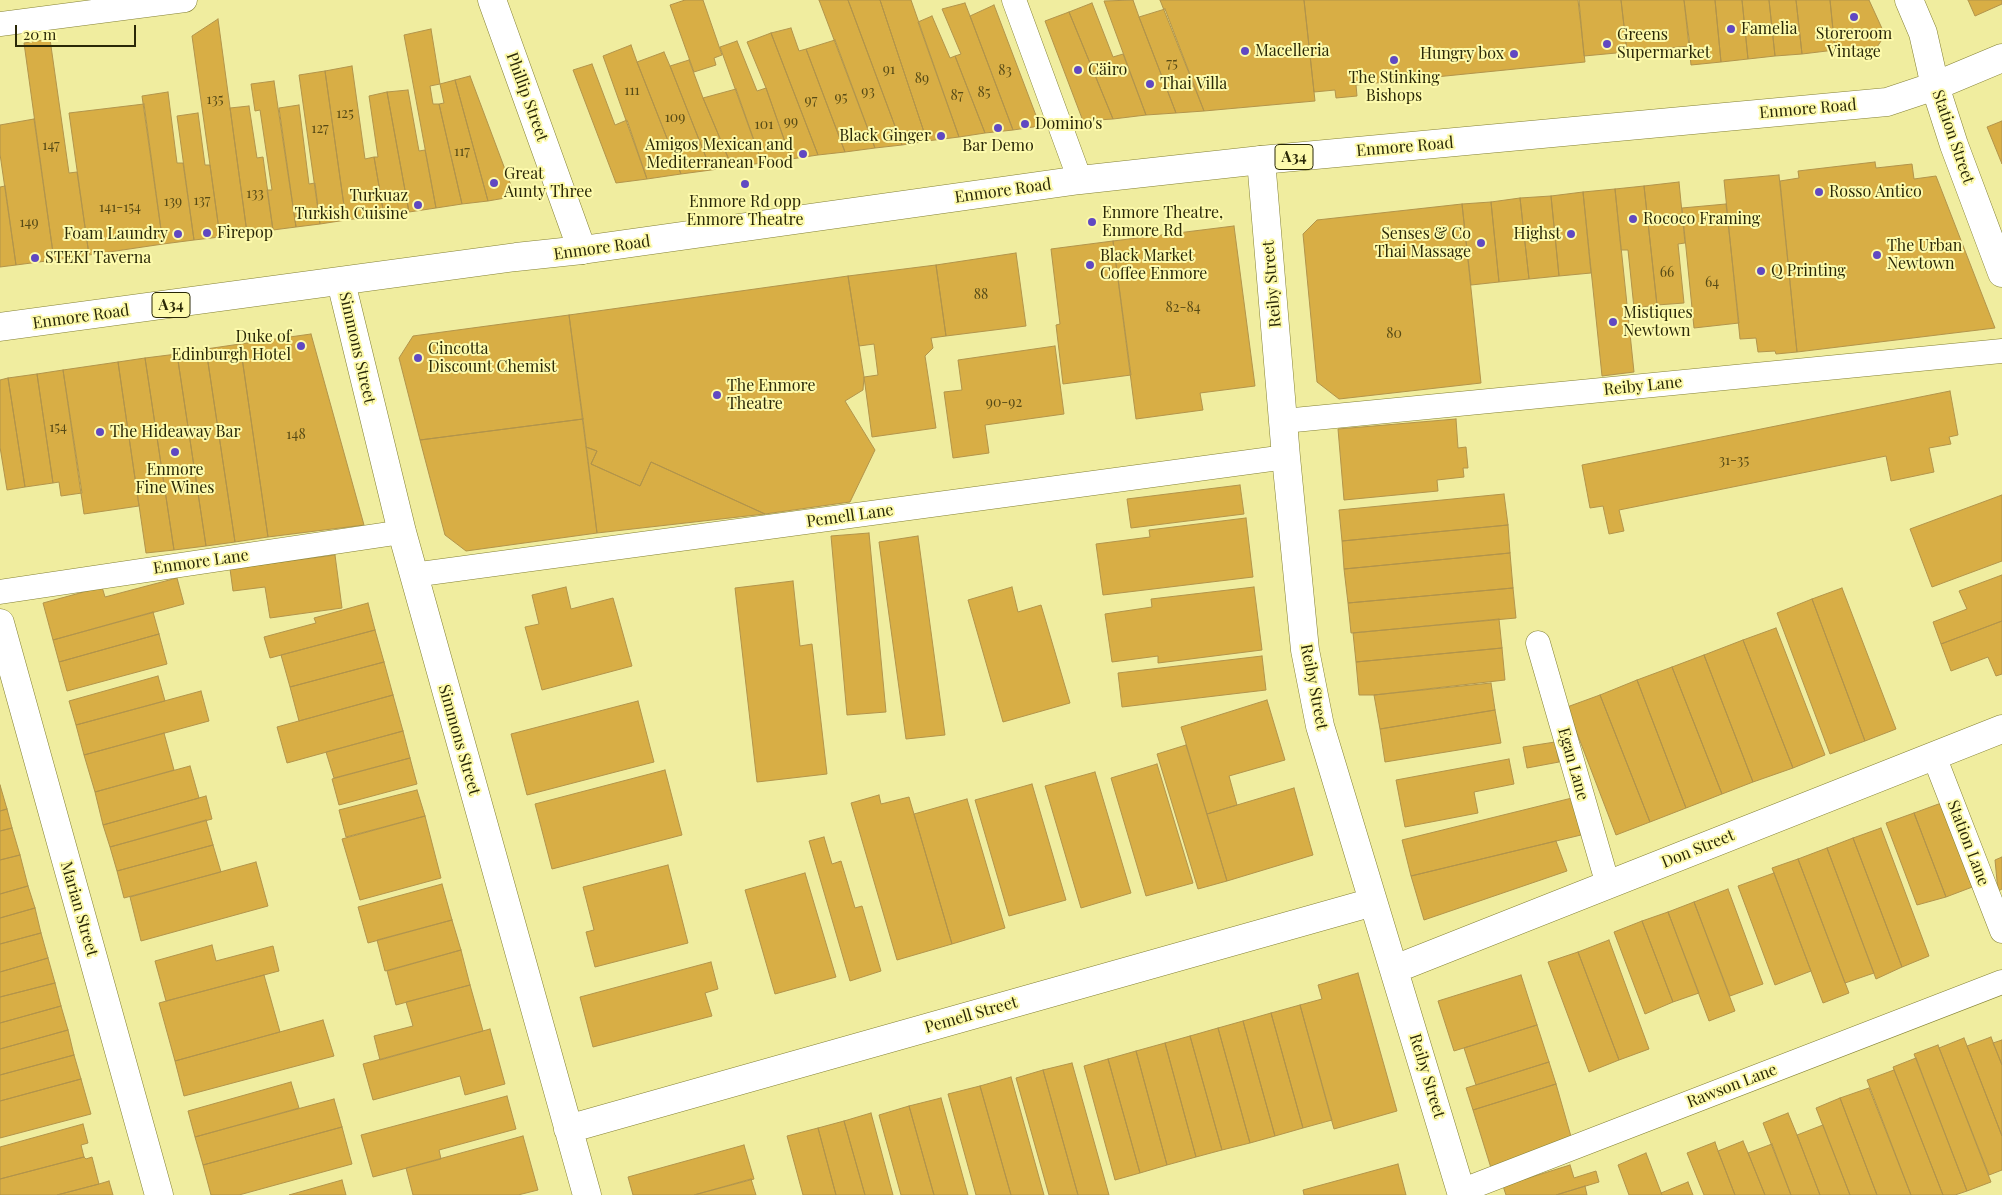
<!DOCTYPE html>
<meta charset="utf-8">
<style>
body{margin:0}
#map{position:relative;width:2002px;height:1195px;overflow:hidden;background:#f0ed9f;font-family:"Playfair Display",serif}
canvas{display:block}
.scale{position:absolute;left:15px;top:25px;width:121px;height:22px;box-sizing:border-box;border:2px solid #2a2807;border-top:0;padding-left:6px;font-size:15px;line-height:18px;white-space:nowrap;color:#2a2807;-webkit-text-stroke:4px #fdfaac;paint-order:stroke}
</style>
<div id="map">
<canvas width="2002" height="1195"></canvas>
<div class="scale">20 m</div>
</div>
<script>
const g = document.querySelector('canvas').getContext('2d');
g.lineJoin = 'round';
function fill(path, color) { g.fillStyle = color; g.fill(path, 'evenodd'); }
const poly = rows => new Path2D(rows.map(r => 'M' + r).join(''));
function trace(path, color, width, dash) { g.strokeStyle = color; g.lineWidth = width; g.lineCap = dash ? 'butt' : 'round'; g.setLineDash(dash || []); g.stroke(path); }
function label(font, color, halo, rows, align = 'center') {
  g.font = font + ' "Playfair Display",serif'; g.lineWidth = 4; g.setLineDash([]); g.textBaseline = 'middle'; g.strokeStyle = halo; g.fillStyle = color; for (const [text, x, y, turn = 0] of rows) {
    g.save(); g.translate(x, y); g.rotate((+turn || 0) * Math.PI / 180); g.textAlign = isNaN(turn) ? turn : align; if (halo) g.strokeText(text, 0, 0); g.fillText(text, 0, 0); g.restore();
  }
}
const building = poly([
 [685,0,703,0,722,55,714,58,716,65,694,72,670,5,685,0],
 [819,0,848,0,902,145,875,148,819,0],
 [848,0,880,0,927,141,902,145,848,0],
 [880,0,911,0,959,137,927,141,880,0],
 [1133,0,1139,17,1176,113,1146,115,1104,1,1133,0],
 [1160,0,1304,0,1315,101,1204,111,1160,0],
 [1304,0,1578,0,1585,62,1356,85,1357,96,1336,98,1335,90,1314,92,1304,0],
 [1579,0,1621,0,1627,52,1584,56,1579,0],
 [1621,0,1684,0,1690,46,1627,52,1621,0],
 [1684,0,1715,0,1721,62,1691,65,1684,0],
 [1715,0,1742,0,1748,59,1721,62,1715,0],
 [1742,0,1769,0,1775,56,1748,59,1742,0],
 [1769,0,1796,0,1802,54,1775,56,1769,0],
 [1796,0,1830,0,1835,50,1802,54,1796,0],
 [1830,0,1869,0,1885,35,1877,47,1835,50,1830,0],
 [1968,0,2002,0,2002,4,1975,16,1968,0],
 [965,3,970,16,1013,130,985,133,955,56,961,54,942,9,965,3],
 [1092,3,1113,57,1123,54,1146,115,1113,119,1069,12,1092,3],
 [994,5,1040,126,1013,130,970,16,994,5],
 [1165,9,1204,111,1176,113,1139,17,1165,9],
 [1069,12,1113,119,1083,121,1045,21,1069,12],
 [932,16,950,58,955,56,985,133,959,137,918,22,932,16],
 [218,19,247,233,220,237,192,36,218,19],
 [791,28,799,51,806,49,845,152,818,155,771,33,791,28],
 [431,29,440,84,430,86,433,104,439,104,462,204,436,208,404,35,431,29],
 [771,33,818,155,791,159,766,88,747,42,771,33],
 [50,39,69,173,77,172,89,255,54,260,24,43,50,39],
 [835,40,875,148,845,152,806,49,835,40],
 [737,41,757,91,766,88,791,159,762,163,720,47,737,41],
 [631,45,637,62,681,174,647,179,603,56,631,45],
 [664,52,670,66,711,170,681,174,637,62,664,52],
 [689,60,703,98,732,167,711,170,670,66,689,60],
 [592,64,615,125,627,120,647,179,616,183,573,70,592,64],
 [352,66,365,159,374,157,384,215,346,220,325,71,352,66],
 [325,71,346,220,320,224,299,75,325,71],
 [470,76,512,188,505,198,488,201,455,80,470,76],
 [455,80,488,201,462,204,439,104,444,103,440,84,455,80],
 [274,81,296,227,273,230,267,190,272,190,260,110,255,111,251,84,274,81],
 [736,89,762,163,732,167,703,98,736,89],
 [408,90,419,151,425,150,436,208,409,212,387,92,408,90],
 [168,92,177,163,183,163,194,240,163,244,142,96,168,92],
 [387,92,409,212,384,215,374,157,378,157,369,96,387,92],
 [144,104,163,244,89,255,69,113,144,104],
 [299,105,309,184,315,183,320,224,296,227,279,108,299,105],
 [249,106,257,158,263,157,273,230,247,233,230,108,249,106],
 [198,113,205,165,210,165,220,237,194,240,177,116,198,113],
 [34,119,54,260,16,265,0,154,0,125,34,119],
 [2002,121,2002,164,1987,127,2002,121],
 [1875,162,1876,168,1912,164,1914,179,1936,176,1995,328,1797,352,1780,181,1799,178,1798,171,1875,162],
 [1779,175,1797,352,1776,354,1775,351,1758,352,1756,338,1740,339,1724,180,1779,175],
 [1679,182,1685,243,1678,244,1684,303,1657,305,1644,186,1679,182],
 [5,186,16,265,0,267,0,187,5,186],
 [1644,186,1657,305,1634,308,1628,250,1621,250,1615,189,1644,186],
 [1615,189,1634,372,1602,376,1583,192,1615,189],
 [1583,192,1591,273,1559,276,1551,196,1583,192],
 [1551,196,1559,276,1529,279,1520,198,1551,196],
 [1520,198,1529,279,1499,282,1491,202,1520,198],
 [1491,202,1499,282,1471,285,1462,204,1491,202],
 [1462,204,1481,383,1339,399,1317,382,1303,234,1317,220,1462,204],
 [1726,204,1739,323,1694,328,1682,208,1726,204],
 [1234,226,1255,386,1200,393,1203,410,1136,419,1113,241,1234,226],
 [1113,241,1131,375,1063,384,1056,325,1060,324,1051,249,1113,241],
 [1016,253,1026,326,946,336,936,265,1016,253],
 [936,265,946,336,931,338,933,348,925,356,936,428,872,437,864,377,878,375,874,344,859,346,848,276,936,265],
 [848,276,864,377,863,390,845,401,875,450,850,502,765,514,651,462,640,486,591,464,597,451,586,447,569,315,848,276],
 [569,315,583,419,420,440,399,358,413,336,569,315],
 [311,334,364,525,268,537,240,344,311,334],
 [240,344,268,537,235,542,206,349,240,344],
 [1055,346,1064,414,985,425,989,453,953,458,944,392,962,390,958,360,1055,346],
 [206,349,235,542,206,546,177,354,206,349],
 [177,354,206,546,174,550,145,358,177,354],
 [145,358,174,550,146,553,118,362,145,358],
 [118,362,139,506,84,514,63,370,118,362],
 [63,370,82,493,61,496,59,482,53,483,37,374,63,370],
 [37,374,53,483,25,487,8,378,37,374],
 [8,378,25,487,7,490,0,447,0,380,8,378],
 [1950,391,1958,435,1949,437,1951,444,1929,448,1934,472,1891,481,1886,456,1619,510,1624,531,1609,534,1603,506,1590,508,1582,465,1950,391],
 [583,419,597,533,466,551,445,535,420,440,583,419],
 [1456,419,1458,448,1466,447,1468,468,1463,468,1464,477,1437,480,1438,491,1344,500,1338,429,1456,419],
 [586,447,597,451,591,464,640,486,651,462,765,514,597,533,586,447],
 [1240,485,1244,514,1131,528,1127,499,1240,485],
 [1504,494,1508,525,1342,541,1339,510,1504,494],
 [2002,495,2002,561,1932,587,1910,529,2002,495],
 [1246,518,1253,577,1103,595,1096,544,1150,537,1149,530,1246,518],
 [1508,525,1510,553,1344,569,1342,541,1508,525],
 [869,533,886,712,847,715,831,536,869,533],
 [918,536,945,735,906,739,879,542,918,536],
 [1510,553,1513,588,1348,603,1344,569,1510,553],
 [335,555,342,608,270,618,265,587,233,591,230,569,335,555],
 [2002,575,2002,621,1941,644,1933,622,1967,609,1959,591,2002,575],
 [177,578,184,604,53,640,43,603,102,587,105,597,177,578],
 [793,581,800,646,812,644,827,774,757,782,735,588,793,581],
 [566,587,571,609,613,598,632,666,542,690,525,627,539,624,532,595,566,587],
 [1012,587,1018,612,1041,605,1070,703,1003,722,968,600,1012,587],
 [1254,587,1262,650,1158,663,1158,656,1112,662,1105,614,1152,607,1151,599,1254,587],
 [1513,588,1516,618,1351,633,1348,603,1513,588],
 [1842,588,1896,729,1865,741,1812,599,1842,588],
 [1812,599,1865,741,1830,754,1777,613,1812,599],
 [368,603,375,630,270,658,264,637,316,623,314,618,368,603],
 [153,612,159,634,59,662,53,640,153,612],
 [1499,619,1502,648,1356,662,1353,633,1499,619],
 [2002,621,2002,674,1996,676,1988,657,1951,671,1941,644,2002,621],
 [1776,628,1825,755,1793,768,1743,640,1776,628],
 [375,630,384,662,290,687,281,655,375,630],
 [159,634,167,664,67,691,59,662,159,634],
 [1743,640,1793,768,1753,782,1704,655,1743,640],
 [1502,648,1505,680,1374,695,1359,695,1356,662,1502,648],
 [1704,655,1753,782,1722,794,1672,667,1704,655],
 [1262,656,1266,690,1122,707,1118,673,1262,656],
 [384,662,393,695,299,721,290,687,384,662],
 [1672,667,1722,794,1686,808,1637,680,1672,667],
 [158,676,165,701,76,725,69,701,158,676],
 [1637,680,1686,808,1650,822,1600,695,1637,680],
 [1491,683,1495,710,1380,729,1374,695,1491,683],
 [201,691,209,721,84,755,76,725,201,691],
 [393,695,403,731,287,763,277,727,393,695],
 [1600,695,1650,822,1616,835,1567,707,1600,695],
 [1267,700,1285,760,1229,776,1237,805,1207,814,1181,727,1267,700],
 [638,701,654,762,527,795,511,734,638,701],
 [1495,710,1501,743,1385,762,1380,729,1495,710],
 [403,731,410,758,334,778,326,752,403,731],
 [164,733,174,770,95,792,84,755,164,733],
 [1555,742,1559,762,1527,768,1523,747,1555,742],
 [1186,745,1227,881,1198,889,1157,754,1186,745],
 [410,758,417,784,339,805,332,779,410,758],
 [1509,759,1514,784,1474,792,1478,813,1405,827,1396,780,1509,759],
 [1157,764,1193,883,1146,896,1111,778,1157,764],
 [190,766,199,798,103,825,95,792,190,766],
 [665,770,682,835,552,869,535,804,665,770],
 [1095,772,1131,893,1081,908,1045,786,1095,772],
 [1032,784,1066,900,1009,916,975,800,1032,784],
 [0,785,7,809,0,811,0,785],
 [1294,788,1313,855,1227,881,1207,814,1294,788],
 [417,790,425,816,346,837,339,810,417,790],
 [879,795,881,804,909,797,952,944,897,960,851,803,879,795],
 [206,796,212,819,110,847,103,825,206,796],
 [1572,798,1581,835,1411,876,1402,840,1572,798],
 [967,799,1005,928,952,944,914,814,967,799],
 [1944,802,1975,886,1946,897,1914,813,1944,802],
 [7,809,12,828,0,831,0,811,7,809],
 [1914,813,1946,897,1917,905,1886,823,1914,813],
 [425,816,441,878,360,900,342,839,425,816],
 [206,820,213,845,117,871,110,847,206,820],
 [12,828,20,855,0,860,0,831,12,828],
 [1881,828,1929,956,1902,967,1853,838,1881,828],
 [824,837,832,864,841,861,855,908,862,906,881,971,850,981,809,841,824,837],
 [1853,838,1902,967,1876,979,1827,848,1853,838],
 [1556,841,1567,871,1424,920,1411,876,1556,841],
 [213,845,221,872,124,898,117,871,213,845],
 [1827,848,1874,973,1845,983,1798,859,1827,848],
 [20,855,28,886,0,894,0,860,20,855],
 [2002,857,2002,889,1998,891,1995,860,2002,857],
 [1798,859,1849,993,1823,1003,1772,868,1798,859],
 [256,862,268,906,141,941,130,897,256,862],
 [668,865,688,943,595,967,586,932,594,930,583,887,668,865],
 [805,873,836,977,775,994,745,890,805,873],
 [1774,873,1811,971,1775,985,1738,886,1774,873],
 [442,884,452,920,368,943,358,907,442,884],
 [28,886,35,908,0,918,0,894,28,886],
 [1728,889,1763,984,1730,996,1694,902,1728,889],
 [1694,902,1735,1011,1709,1021,1668,912,1694,902],
 [35,908,41,933,0,944,0,918,35,908],
 [1668,912,1699,993,1673,1002,1642,921,1668,912],
 [452,920,461,950,385,971,377,940,452,920],
 [1642,921,1673,1002,1645,1014,1614,932,1642,921],
 [41,933,48,958,0,972,0,944,41,933],
 [1609,940,1649,1049,1619,1060,1578,952,1609,940],
 [212,945,216,961,273,946,279,971,166,1001,155,961,212,945],
 [461,950,470,985,396,1005,387,971,461,950],
 [1578,952,1619,1060,1589,1072,1548,962,1578,952],
 [48,958,55,983,0,997,0,972,48,958],
 [711,962,718,989,705,993,712,1016,593,1047,580,997,711,962],
 [1358,973,1397,1111,1334,1129,1300,1005,1322,999,1318,985,1358,973],
 [264,975,280,1032,175,1061,159,1003,264,975],
 [1521,975,1537,1025,1454,1051,1438,1001,1521,975],
 [55,983,61,1006,0,1023,0,997,55,983],
 [470,985,483,1031,380,1060,374,1036,413,1026,406,1002,470,985],
 [1300,1005,1332,1120,1303,1128,1271,1013,1300,1005],
 [61,1006,68,1030,0,1049,0,1023,61,1006],
 [1271,1013,1303,1128,1275,1136,1243,1021,1271,1013],
 [323,1020,334,1056,184,1096,175,1061,323,1020],
 [1243,1021,1275,1136,1250,1143,1218,1028,1243,1021],
 [1537,1025,1549,1062,1476,1085,1464,1048,1537,1025],
 [1218,1028,1250,1143,1222,1150,1190,1036,1218,1028],
 [490,1029,505,1084,465,1095,460,1076,373,1100,363,1064,490,1029],
 [68,1030,74,1055,0,1075,0,1049,68,1030],
 [1190,1036,1222,1150,1196,1157,1165,1043,1190,1036],
 [1991,1037,2002,1065,2002,1136,1967,1046,1991,1037],
 [1964,1038,2002,1136,2002,1170,1989,1175,1939,1048,1964,1038],
 [2002,1040,2002,1065,1993,1043,2002,1040],
 [1165,1043,1196,1157,1167,1165,1136,1051,1165,1043],
 [1938,1045,1991,1182,1967,1191,1914,1054,1938,1045],
 [1136,1051,1167,1165,1140,1173,1108,1059,1136,1051],
 [74,1055,81,1079,0,1101,0,1075,74,1055],
 [1916,1058,1967,1191,1955,1195,1943,1195,1893,1067,1916,1058],
 [1108,1059,1140,1173,1115,1180,1084,1066,1108,1059],
 [1549,1062,1556,1084,1473,1110,1466,1088,1549,1062],
 [1072,1063,1109,1195,1078,1195,1043,1070,1072,1063],
 [1043,1070,1078,1195,1049,1195,1016,1078,1043,1070],
 [1894,1070,1943,1195,1911,1195,1867,1080,1894,1070],
 [1011,1077,1044,1195,1011,1195,980,1086,1011,1077],
 [81,1079,91,1114,0,1138,0,1101,81,1079],
 [291,1082,299,1108,195,1137,188,1111,291,1082],
 [1556,1084,1572,1140,1491,1168,1473,1110,1556,1084],
 [980,1086,1011,1195,976,1195,948,1094,980,1086],
 [1869,1088,1911,1195,1877,1195,1840,1098,1869,1088],
 [507,1096,516,1129,439,1150,441,1159,373,1177,361,1135,507,1096],
 [941,1098,968,1195,934,1195,909,1106,941,1098],
 [1840,1098,1877,1195,1850,1195,1816,1108,1840,1098],
 [334,1099,342,1127,203,1165,195,1137,334,1099],
 [909,1106,934,1195,901,1195,879,1115,909,1106],
 [871,1113,893,1195,865,1195,844,1121,871,1113],
 [1788,1113,1797,1135,1820,1195,1791,1195,1763,1123,1788,1113],
 [844,1121,865,1195,836,1195,818,1128,844,1121],
 [83,1124,88,1143,81,1145,84,1157,0,1179,0,1147,83,1124],
 [1823,1125,1850,1195,1820,1195,1797,1135,1823,1125],
 [342,1127,352,1164,239,1195,211,1195,203,1165,342,1127],
 [818,1128,836,1195,803,1195,787,1136,818,1128],
 [523,1136,538,1190,518,1195,413,1195,406,1168,523,1136],
 [1743,1141,1748,1153,1765,1195,1735,1195,1718,1151,1743,1141],
 [1715,1142,1718,1151,1735,1195,1704,1195,1687,1153,1715,1142],
 [1772,1144,1791,1195,1765,1195,1748,1153,1772,1144],
 [744,1145,754,1179,694,1195,633,1195,628,1177,744,1145],
 [1646,1153,1662,1195,1629,1195,1618,1165,1646,1153],
 [84,1157,86,1159,92,1157,99,1184,57,1195,0,1195,0,1179,84,1157],
 [1398,1164,1406,1195,1304,1195,1303,1190,1398,1164],
 [1570,1165,1574,1178,1596,1171,1599,1182,1556,1195,1506,1195,1503,1186,1570,1165],
 [751,1179,756,1195,694,1195,751,1179],
 [342,1180,346,1195,289,1195,342,1180],
 [109,1181,113,1195,57,1195,99,1184,109,1181],
 [1688,1182,1693,1195,1662,1195,1661,1193,1688,1182],
 [1585,1186,1587,1195,1556,1195,1585,1186]
]);
const service = poly([
 [1014,0,1080,180],
 [0,24,185,0],
 [1284,421,2002,351],
 [413,575,1286,457],
 [0,592,402,532],
 [1538,643,1608,885],
 [1934,756,2002,931],
 [1461,1191,2002,982]
]);
const minor = poly([
 [492,0,582,250],
 [1909,0,1923,33,1935,86,1954,145,2002,273],
 [1261,160,1286,457,1305,650,1320,726,1462,1195],
 [341,282,402,532,587,1195],
 [0,623,159,1195],
 [1395,969,2002,729],
 [568,1129,1373,902]
]);
const trunk = poly([
 [0,327,516,257,582,250,1080,180,1261,160,1887,102,1935,86,2002,58]
]);
const markers = [
 [1854,17,5,"#6049c2"],
 [1731,29,5,"#6049c2"],
 [1607,44,5,"#6049c2"],
 [1245,51,5,"#6049c2"],
 [1514,54,5,"#6049c2"],
 [1394,60,5,"#6049c2"],
 [1078,70,5,"#6049c2"],
 [1150,84,5,"#6049c2"],
 [1025,124,5,"#6049c2"],
 [998,128,5,"#6049c2"],
 [941,136,5,"#6049c2"],
 [803,154,5,"#6049c2"],
 [494,183,5,"#6049c2"],
 [745,184,5,"#6049c2"],
 [1819,192,5,"#6049c2"],
 [418,205,5,"#6049c2"],
 [1633,219,5,"#6049c2"],
 [1092,222,5,"#6049c2"],
 [207,233,5,"#6049c2"],
 [178,234,5,"#6049c2"],
 [1571,234,5,"#6049c2"],
 [1481,243,5,"#6049c2"],
 [1877,255,5,"#6049c2"],
 [35,258,5,"#6049c2"],
 [1090,265,5,"#6049c2"],
 [1761,271,5,"#6049c2"],
 [1613,322,5,"#6049c2"],
 [301,346,5,"#6049c2"],
 [418,358,5,"#6049c2"],
 [717,395,5,"#6049c2"],
 [100,432,5,"#6049c2"],
 [175,452,5,"#6049c2"]
];
const numberNames = [
 ["75",1172,64],
 ["91",889,70],
 ["83",1005,71],
 ["89",922,79],
 ["111",632,91],
 ["93",868,92],
 ["85",984,93],
 ["87",957,96],
 ["95",841,98],
 ["135",215,100],
 ["97",811,101],
 ["125",345,114],
 ["109",675,118],
 ["99",791,122],
 ["101",764,125],
 ["127",320,129],
 ["147",51,146],
 ["117",462,152],
 ["133",255,194],
 ["137",202,201],
 ["139",173,202],
 ["141-154",120,208],
 ["149",29,223],
 ["66",1667,273],
 ["64",1712,283],
 ["88",981,295],
 ["82-84",1183,308],
 ["80",1394,334],
 ["90-92",1004,403],
 ["154",58,428],
 ["148",296,435],
 ["31-35",1734,461]
];
const shields = [
 [1294,157,38],
 [171,305,38]
];
const shieldNames = [
 ["A34",1294,157],
 ["A34",171,305]
];
const poiNames = [
 ["Famelia",1741,29],
 ["Storeroom",1854,34,"center"],
 ["Vintage",1854,52,"center"],
 ["Greens",1617,35],
 ["Supermarket",1617,53],
 ["Macelleria",1255,51],
 ["Hungry box",1504,54,"right"],
 ["Cäiro",1088,70],
 ["The Stinking",1394,78,"center"],
 ["Bishops",1394,96,"center"],
 ["Thai Villa",1160,84],
 ["Domino's",1035,124],
 ["Black Ginger",931,136,"right"],
 ["Amigos Mexican and",793,145,"right"],
 ["Mediterranean Food",793,163,"right"],
 ["Bar Demo",998,146,"center"],
 ["Great",504,174],
 ["Aunty Three",504,192],
 ["Rosso Antico",1829,192],
 ["Turkuaz",408,196,"right"],
 ["Turkish Cuisine",408,214,"right"],
 ["Enmore Rd opp",745,202,"center"],
 ["Enmore Theatre",745,220,"center"],
 ["Enmore Theatre,",1102,213],
 ["Enmore Rd",1102,231],
 ["Rococo Framing",1643,219],
 ["Firepop",217,233],
 ["Foam Laundry",168,234,"right"],
 ["Senses & Co",1471,234,"right"],
 ["Thai Massage",1471,252,"right"],
 ["Highst",1561,234,"right"],
 ["The Urban",1887,246],
 ["Newtown",1887,264],
 ["Black Market",1100,256],
 ["Coffee Enmore",1100,274],
 ["STEKI Taverna",45,258],
 ["Q Printing",1771,271],
 ["Mistiques",1623,313],
 ["Newtown",1623,331],
 ["Duke of",291,337,"right"],
 ["Edinburgh Hotel",291,355,"right"],
 ["Cincotta",428,349],
 ["Discount Chemist",428,367],
 ["The Enmore",727,386],
 ["Theatre",727,404],
 ["The Hideaway Bar",110,432],
 ["Enmore",175,470,"center"],
 ["Fine Wines",175,488,"center"]
];
const streetNames = [
 ["Phillip Street",527,97,70],
 ["Enmore Road",1808,109,-5],
 ["Station Street",1953,137,71],
 ["Enmore Road",1405,147,-5],
 ["Enmore Road",1003,191,-8],
 ["Enmore Road",602,248,-8],
 ["Reiby Street",1272,284,-95],
 ["Enmore Road",81,317,-8],
 ["Simmons Street",357,348,77],
 ["Reiby Lane",1643,386,-6],
 ["Pemell Lane",850,516,-8],
 ["Enmore Lane",201,562,-8],
 ["Reiby Street",1314,687,79],
 ["Simmons Street",459,740,74],
 ["Egan Lane",1573,764,74],
 ["Station Lane",1968,843,69],
 ["Don Street",1698,849,-22],
 ["Marian Street",79,909,74],
 ["Pemell Street",971,1015,-16],
 ["Reiby Street",1427,1076,73],
 ["Rawson Lane",1732,1086,-21]
];
fill(building, '#d8ae45');
trace(building, '#b2944b', 1);
trace(service, '#848134', 25);
trace(minor, '#848134', 29);
trace(trunk, '#848134', 29);
trace(service, '#fff', 24);
trace(minor, '#fff', 28);
trace(trunk, '#fff', 28);
for (const [x, y, r, color] of markers) { const dot = new Path2D(); dot.arc(x, y, r, 0, 2 * Math.PI); g.fillStyle = color; g.fill(dot); trace(dot, '#fdfaac', 2); }
label('14px', '#564a16', null, numberNames);
for (const [x, y, w] of shields) { const box = new Path2D(); box.roundRect(x - w / 2, y - 12.5, w, 25, 4); g.fillStyle = '#fdfaac'; g.fill(box); trace(box, '#2a2807', 1); }
label('bold 15px', '#2a2807', null, shieldNames);
label('16px', '#2a2807', '#fdfaac', poiNames, 'left');
label('16px', '#2a2807', '#fdfaac', streetNames);
</script>
